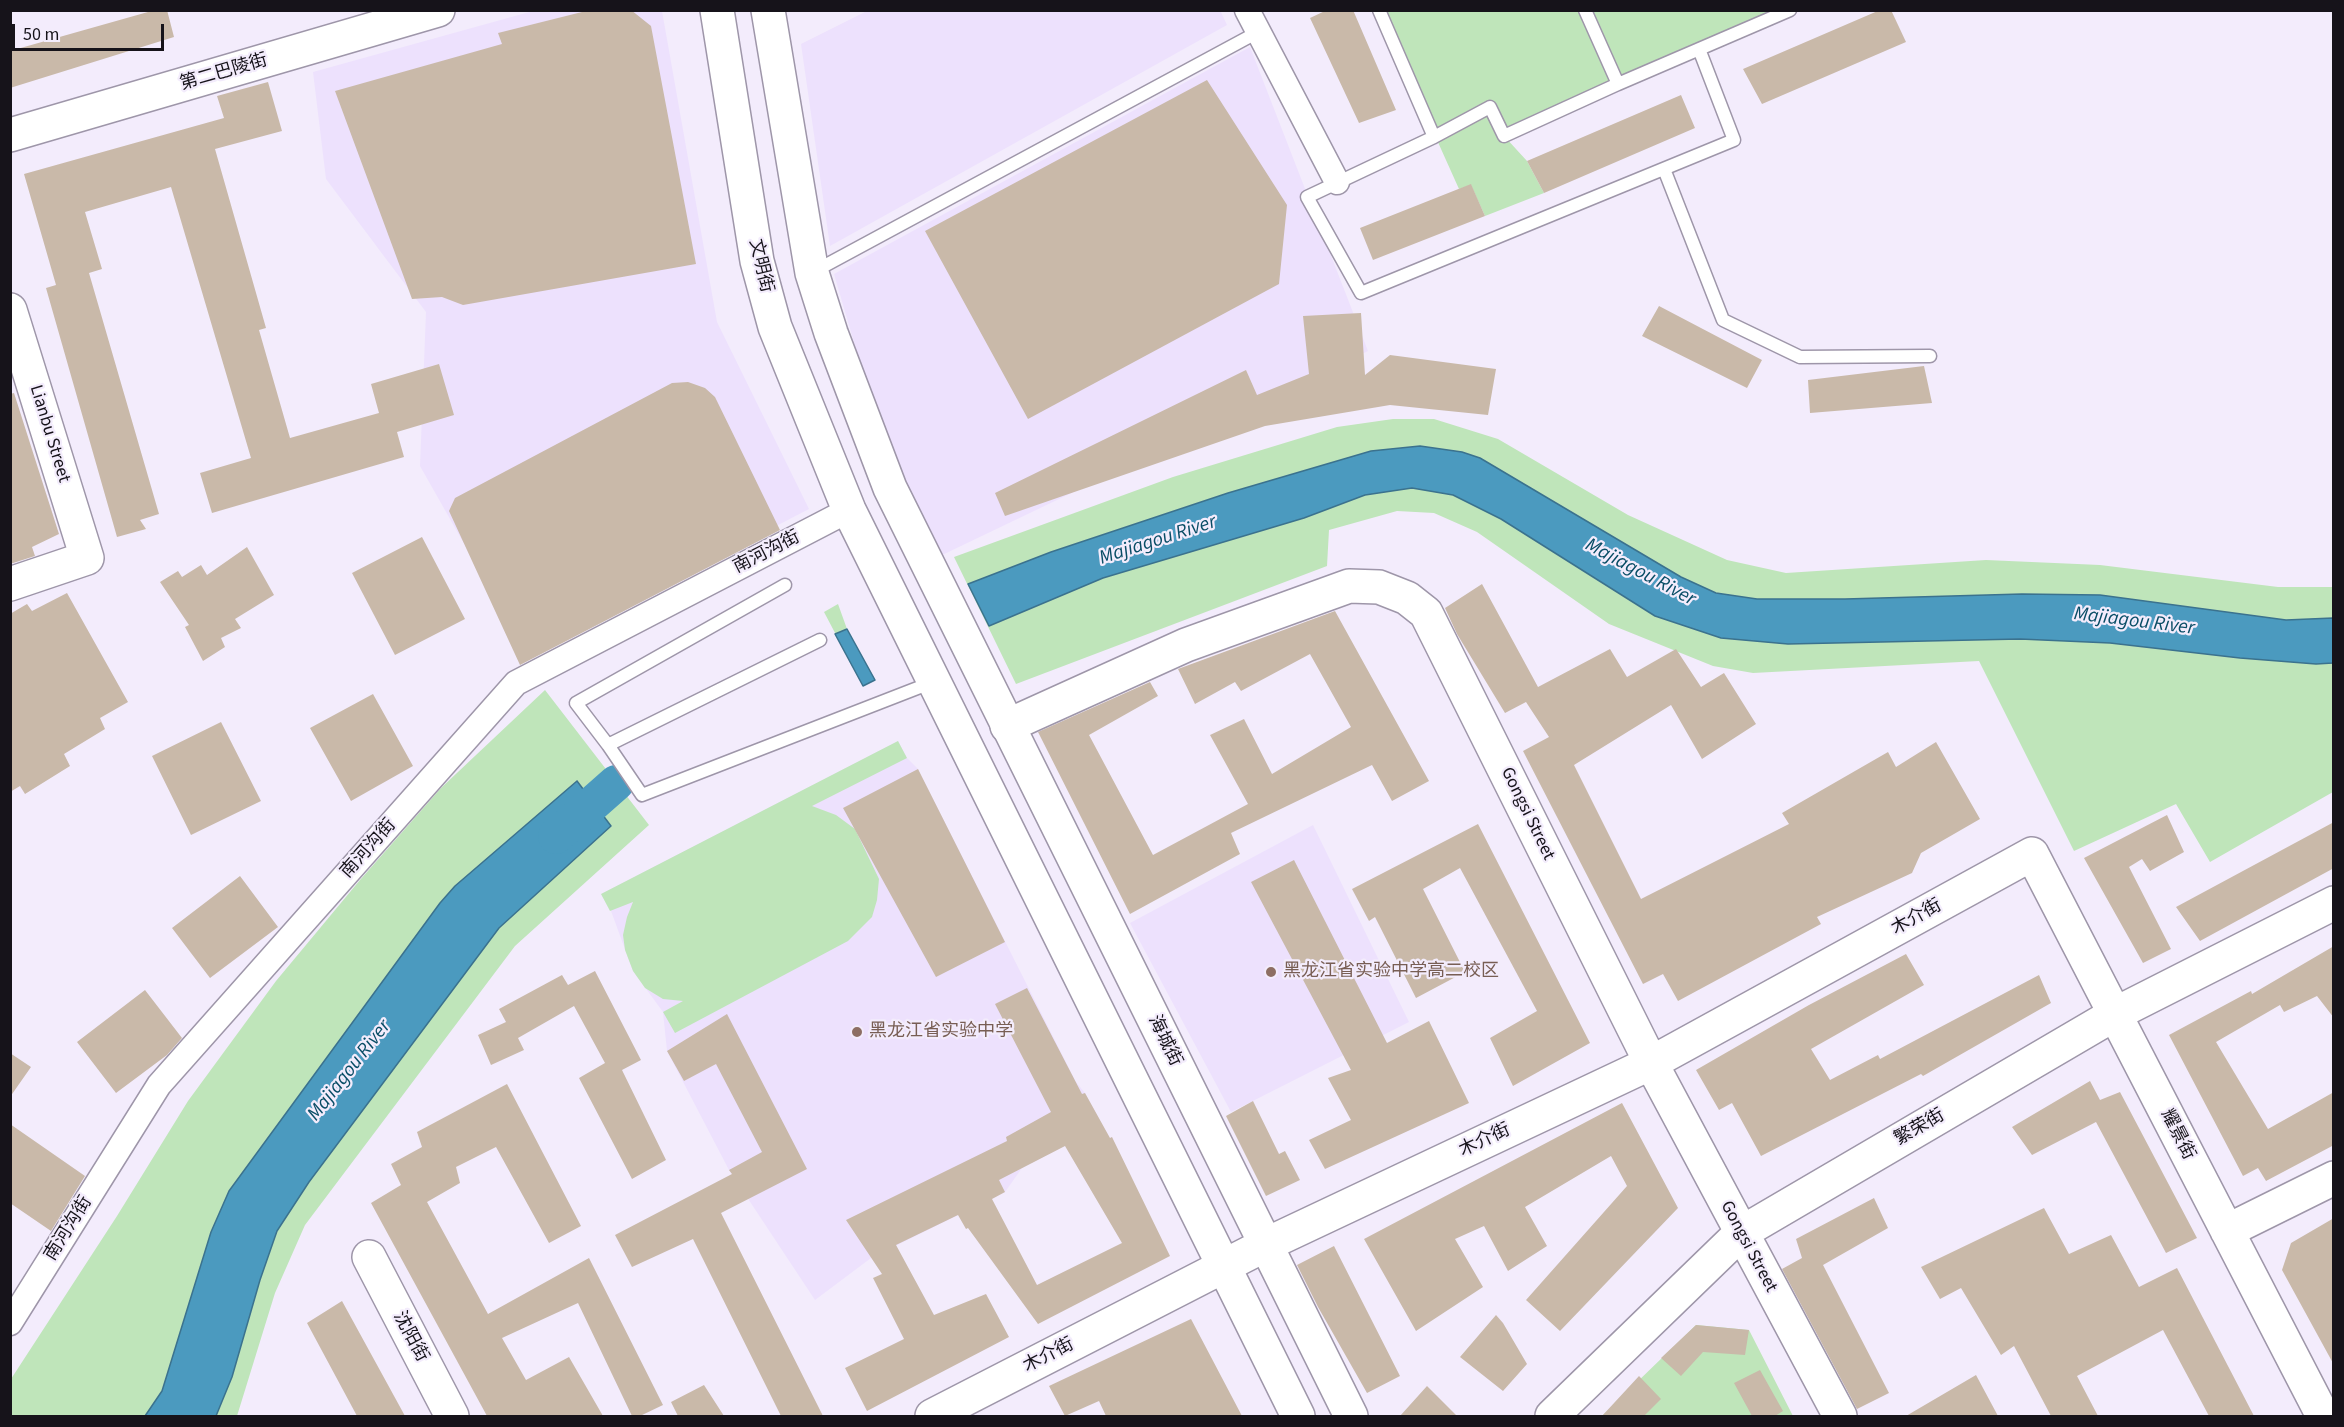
<!DOCTYPE html>
<meta charset="utf-8">
<style>
body{margin:0}
#map{position:relative;width:2344px;height:1427px;overflow:hidden;background:#f3ecfc;font-family:"Source Sans 3",sans-serif}
canvas{display:block}
.frame{position:absolute;inset:0;border:12px solid #16131a;pointer-events:none}
.scale{position:absolute;left:12px;top:24px;width:152px;height:27px;box-sizing:border-box;border:3px solid #16131a;border-top:0;padding-left:8px;font-size:18px;line-height:21px;white-space:nowrap;color:#16131a;-webkit-text-stroke:4px #f3ecfc;paint-order:stroke}
</style>
<div id="map">
<canvas width="2344" height="1427"></canvas>
<div class="frame"></div>
<div class="scale">50 m</div>
</div>
<script>
const g = document.querySelector('canvas').getContext('2d');
g.lineJoin = 'round';
function fill(path, color) { g.fillStyle = color; g.fill(path, 'evenodd'); }
const poly = rows => new Path2D(rows.map(r => 'M' + r).join(''));
function trace(path, color, width, dash) { g.strokeStyle = color; g.lineWidth = width; g.lineCap = dash ? 'butt' : 'round'; g.setLineDash(dash || []); g.stroke(path); }
function label(font, color, halo, rows, align = 'center') {
  g.font = font + ' "Source Sans 3","Noto Sans SC",sans-serif'; g.lineWidth = 4.5; g.setLineDash([]); g.textBaseline = 'middle'; g.strokeStyle = halo; g.fillStyle = color; for (const [text, x, y, turn = 0] of rows) {
    g.save(); g.translate(x, y); g.rotate((+turn || 0) * Math.PI / 180); g.textAlign = isNaN(turn) ? turn : align; if (halo) g.strokeText(text, 0, 0); g.fillText(text, 0, 0); g.restore();
  }
}
const built = poly([
 [869,10,1220,10,1227,25,830,246,801,44],
 [533,11,662,11,717,322,809,509,527,655,420,466,426,312,326,179,313,72],
 [1250,47,1368,351,938,557,870,397,834,274],
 [898,741,907,758,918,769,1076,1082,1085,1093,1103,1126,1022,1168,1005,1192,871,1258,815,1300,729,1170,667,1051,663,1012,633,971,611,911,601,894],
 [1313,825,1409,1022,1231,1112,1130,923]
]);
const green = poly([
 [1379,11,1790,11,1505,137,1527,161,1544,193,1485,216,1471,185,1459,189],
 [1393,419,1434,419,1498,439,1628,515,1727,560,1786,573,1986,560,2100,565,2278,587,2333,587,2333,792,2210,862,2176,804,2074,851,1979,661,1753,673,1713,666,1609,624,1477,532,1434,513,1397,511,1329,530,1327,566,1016,684,954,557,1173,477,1337,427],
 [838,604,847,629,875,680,863,686,824,612],
 [545,690,649,825,515,946,305,1225,275,1293,237,1416,11,1416,11,1379,117,1216,188,1101,276,981,360,880,441,788],
 [898,741,907,758,812,806,836,815,855,829,879,879,877,900,872,917,848,941,675,1033,663,1012,683,1001,663,999,645,988,633,971,625,950,623,935,627,917,633,902,610,911,601,894],
 [1696,1325,1749,1330,1793,1416,1602,1416]
]);
const water = poly([
 [1420,446,1462,452,1480,458,1681,577,1716,593,1757,599,1845,599,2022,594,2100,595,2286,620,2333,618,2333,663,2316,664,2240,658,2110,643,2020,639,1788,644,1721,638,1655,616,1501,519,1453,495,1412,488,1365,495,1304,518,1103,578,989,626,968,584,1051,552,1228,493,1371,451,1420,446],
 [847,629,875,680,863,686,835,634,847,629],
 [577,781,611,826,499,928,309,1182,277,1231,260,1280,232,1377,216,1416,145,1416,162,1391,211,1232,229,1191,440,903,455,886,577,781]
]);
const river = poly([
 [556,836,616,783]
]);
const building = poly([
 [155,10,167,10,174,37,10,88,10,51],
 [590,10,631,10,651,26,696,264,463,305,442,297,412,299,335,91,502,44,498,33],
 [1327,10,1353,10,1396,110,1359,123,1310,18],
 [1880,10,1891,10,1906,42,1762,104,1743,69],
 [1207,80,1287,205,1279,284,1028,419,925,231],
 [268,82,282,131,215,149,266,328,259,330,290,438,379,413,371,384,439,364,454,415,397,432,404,457,212,513,200,473,251,458,171,187,85,212,102,269,89,273,159,514,140,520,146,529,117,537,46,288,56,285,24,174,224,118,217,96],
 [1681,95,1695,128,1544,193,1527,161],
 [1471,184,1485,216,1373,260,1360,228],
 [1659,306,1762,360,1747,388,1642,336],
 [1361,313,1365,375,1390,355,1496,369,1488,415,1390,405,1265,426,1005,516,995,493,1246,370,1257,395,1309,374,1303,316],
 [1924,366,1932,403,1810,413,1808,380],
 [688,382,705,388,715,397,780,530,520,665,449,511,455,498,672,383],
 [14,393,59,534,32,547,35,556,10,564,10,394],
 [422,537,465,619,395,655,352,573],
 [247,547,274,595,235,619,241,628,221,638,225,647,203,661,185,627,189,625,160,582,178,571,182,577,201,565,207,575],
 [1482,584,1538,687,1610,649,1627,677,1676,649,1701,687,1724,673,1756,724,1702,759,1671,705,1574,765,1641,899,1789,824,1782,813,1888,752,1896,767,1936,742,1980,819,1921,853,1912,873,1817,917,1821,924,1678,1001,1663,974,1643,984,1523,751,1549,737,1526,702,1505,713,1457,634,1445,608],
 [67,593,128,702,100,718,105,729,64,754,70,766,25,794,20,786,10,792,10,614,27,604,32,611],
 [1335,611,1429,781,1392,801,1372,765,1231,833,1240,854,1130,914,1038,732,1150,682,1158,696,1089,735,1153,855,1248,804,1210,735,1244,719,1272,774,1351,727,1310,654,1241,691,1235,682,1195,704,1178,669],
 [373,694,413,766,351,801,310,728],
 [221,722,261,801,191,835,152,756],
 [918,769,1005,942,936,977,843,808],
 [2167,815,2184,852,2150,871,2142,859,2129,867,2171,949,2143,963,2084,858],
 [2334,822,2334,868,2200,941,2176,907],
 [1478,824,1590,1043,1513,1086,1490,1038,1537,1011,1460,868,1423,889,1465,972,1416,998,1375,917,1369,921,1352,889],
 [1294,860,1387,1043,1429,1021,1469,1103,1325,1169,1309,1140,1351,1120,1328,1078,1351,1070,1251,882],
 [240,876,278,927,210,978,172,928],
 [2334,946,2334,1018,2317,996,2284,1012,2280,1005,2216,1042,2268,1129,2334,1092,2334,1145,2266,1181,2258,1168,2243,1176,2169,1035,2251,991,2252,994],
 [1906,954,1924,985,1811,1049,1830,1080,1878,1055,1880,1059,2039,975,2051,1003,1923,1076,1921,1074,1761,1156,1732,1103,1719,1110,1696,1070,1809,1005],
 [595,971,641,1060,622,1070,666,1160,632,1179,579,1078,605,1063,574,1006,518,1038,524,1050,491,1065,478,1035,506,1022,499,1009,562,975,568,985],
 [1027,988,1082,1094,1085,1093,1110,1138,1112,1137,1170,1256,1038,1324,968,1228,966,1229,958,1215,896,1245,934,1315,986,1294,1009,1337,867,1411,845,1368,904,1339,873,1278,882,1274,846,1220,1007,1141,1006,1137,1051,1112,995,1004],
 [1065,1146,1122,1243,1037,1285,992,1199,1005,1192,999,1180],
 [145,990,182,1038,167,1055,116,1093,77,1042],
 [727,1014,807,1169,721,1213,823,1416,781,1416,693,1239,632,1267,615,1235,732,1174,729,1170,762,1152,716,1064,684,1081,667,1051],
 [10,1053,31,1067,10,1097],
 [2090,1081,2100,1100,2120,1092,2197,1238,2166,1253,2096,1122,2032,1155,2012,1127],
 [507,1084,581,1226,549,1243,496,1147,456,1167,460,1183,427,1202,488,1314,589,1258,663,1405,640,1416,632,1416,578,1303,502,1338,526,1380,569,1357,603,1416,487,1416,371,1203,401,1185,391,1164,422,1147,417,1132],
 [1253,1101,1279,1154,1285,1151,1300,1180,1266,1196,1226,1116],
 [1622,1103,1678,1208,1560,1331,1526,1300,1627,1186,1611,1156,1525,1207,1547,1246,1508,1271,1484,1226,1455,1239,1483,1287,1416,1331,1364,1239],
 [10,1124,85,1176,51,1231,10,1203],
 [1874,1198,1888,1228,1823,1265,1889,1393,1857,1409,1782,1269,1802,1258,1796,1239],
 [2044,1208,2069,1254,2111,1235,2139,1287,2177,1268,2254,1416,2209,1416,2163,1330,2077,1376,2098,1416,2051,1416,2014,1346,2001,1355,1961,1288,1940,1299,1921,1267],
 [2334,1218,2334,1365,2282,1270,2291,1243],
 [1334,1246,1400,1376,1367,1393,1318,1307,1297,1265],
 [342,1301,405,1416,357,1416,307,1323],
 [1496,1315,1503,1323,1527,1364,1503,1391,1460,1357],
 [1191,1319,1242,1416,1106,1416,1099,1401,1065,1416,1049,1386],
 [1696,1325,1749,1330,1745,1355,1703,1352,1681,1376,1661,1358],
 [1760,1370,1783,1411,1775,1416,1752,1416,1734,1383],
 [1976,1375,1998,1416,1906,1416],
 [1639,1376,1661,1399,1644,1416,1602,1416],
 [704,1385,724,1416,678,1416,671,1402],
 [1427,1386,1457,1416,1400,1416]
]);
const lane = poly([
 [1379,10,1434,137],
 [1585,10,1618,84,1504,136,1490,107,1434,137,1307,197,1361,293,1734,140,1699,49],
 [1618,84,1790,10],
 [1664,169,1723,320,1800,357,1930,356],
 [813,272,1258,32],
 [820,640,608,745,642,795,933,682],
 [608,745,576,703,785,585]
]);
const street = poly([
 [1247,10,1337,182],
 [10,1323,159,1085,516,683,849,510]
]);
const secondary = poly([
 [10,135,438,10],
 [10,310,87,558,10,584],
 [1007,726,1186,645,1349,586,1379,587,1407,598,1426,613,1651,1063,1840,1416],
 [2227,1231,2334,1178],
 [369,1257,452,1416],
 [932,1416,1265,1245,1651,1063,2032,854,2323,1416],
 [1552,1416,1741,1233,2115,1014,2334,903]
]);
const primary = poly([
 [717,10,757,261,775,327,849,510,1298,1416],
 [768,10,812,273,831,333,890,488,1351,1416]
]);
const markers = [
 [1271,972,6,"#8d6e63"],
 [857,1032,6,"#8d6e63"]
];
const streetNames = [
 ["第二巴陵街",224,73,-16],
 ["文明街",760,266,77],
 ["Lianbu Street",49,434,73],
 ["南河沟街",767,553,-27],
 ["Gongsi Street",1527,814,64],
 ["南河沟街",369,849,-48],
 ["木介街",1917,918,-29],
 ["海城街",1164,1041,64],
 ["繁荣街",1920,1128,-30],
 ["耀景街",2177,1135,63],
 ["木介街",1485,1141,-25],
 ["南河沟街",69,1229,-58],
 ["Gongsi Street",1748,1247,62],
 ["沈阳街",410,1337,62],
 ["木介街",1049,1356,-27]
];
const educationNames = [
 ["黑龙江省实验中学高二校区",1283,972],
 ["黑龙江省实验中学",869,1032]
];
const waterNames = [
 ["Majiagou River",1158,541,-18],
 ["Majiagou River",1640,573,28],
 ["Majiagou River",2134,622,7],
 ["Majiagou River",350,1071,-52]
];
fill(built, '#ede1fd');
fill(green, '#bfe5ba');
fill(water, '#4b9abf');
trace(water, '#3b728e', 1.5);
trace(river, '#4b9abf', 36);
fill(building, '#c9b9a9');
trace(lane, '#9e96a9', 15);
trace(street, '#9e96a9', 27);
trace(secondary, '#9e96a9', 36);
trace(primary, '#9e96a9', 36);
trace(lane, '#fff', 12);
trace(street, '#fff', 24);
trace(secondary, '#fff', 33);
trace(primary, '#fff', 33);
for (const [x, y, r, color] of markers) { const dot = new Path2D(); dot.arc(x, y, r, 0, 2 * Math.PI); g.fillStyle = color; g.fill(dot); trace(dot, '#f3ecfc', 2); }
label('18px', '#16131a', '#f3ecfc', streetNames);
label('18px', '#785e54', '#f3ecfc', educationNames, 'left');
label('italic 20px', '#094d66', '#f3ecfc', waterNames);
</script>
